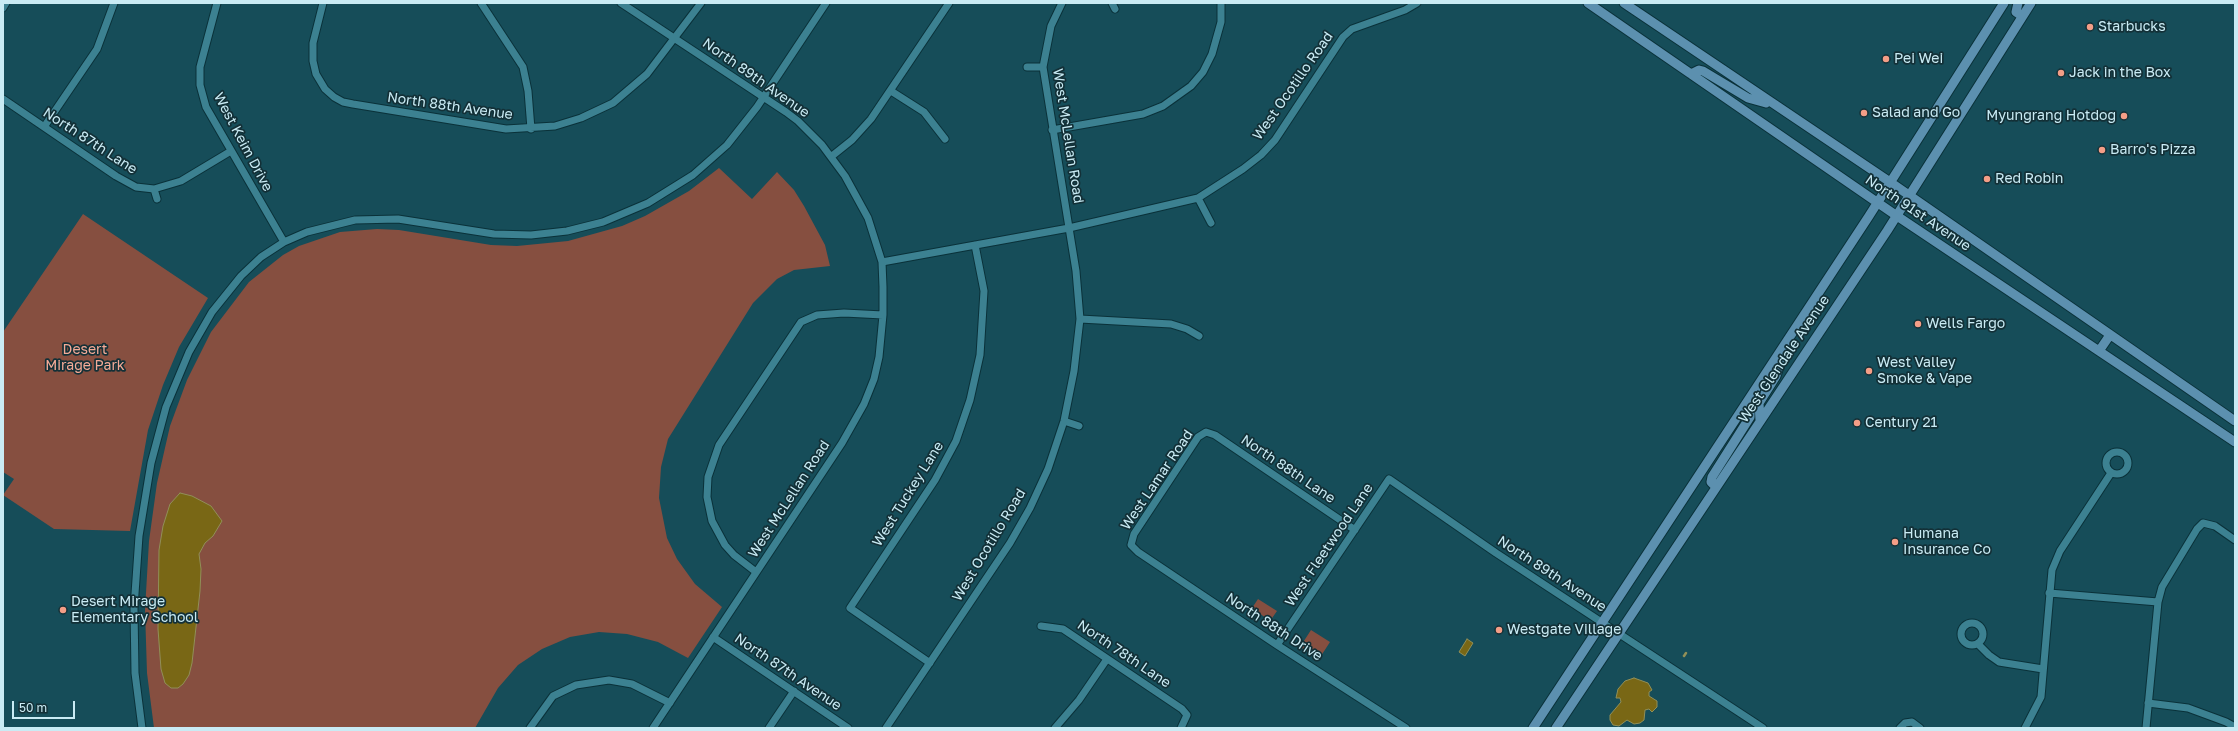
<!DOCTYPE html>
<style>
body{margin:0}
#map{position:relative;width:2238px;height:731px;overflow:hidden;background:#164d59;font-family:"Golos Text",sans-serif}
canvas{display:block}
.frame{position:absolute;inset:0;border:4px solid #c9ebf4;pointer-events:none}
.scale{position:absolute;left:12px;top:701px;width:63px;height:18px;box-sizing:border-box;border:2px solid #c9ebf4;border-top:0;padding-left:5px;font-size:12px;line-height:14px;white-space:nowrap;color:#c9ebf4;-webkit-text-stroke:3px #133037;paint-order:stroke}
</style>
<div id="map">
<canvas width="2238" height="731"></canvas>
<div class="frame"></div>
<div class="scale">50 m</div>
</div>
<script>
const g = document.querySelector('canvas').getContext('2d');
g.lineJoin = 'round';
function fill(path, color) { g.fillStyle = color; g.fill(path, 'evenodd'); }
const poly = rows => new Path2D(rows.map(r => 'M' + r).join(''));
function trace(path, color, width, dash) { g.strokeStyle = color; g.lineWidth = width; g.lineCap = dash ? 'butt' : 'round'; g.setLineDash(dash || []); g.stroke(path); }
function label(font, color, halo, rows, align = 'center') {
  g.font = font + ' "Golos Text",sans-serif'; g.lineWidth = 3.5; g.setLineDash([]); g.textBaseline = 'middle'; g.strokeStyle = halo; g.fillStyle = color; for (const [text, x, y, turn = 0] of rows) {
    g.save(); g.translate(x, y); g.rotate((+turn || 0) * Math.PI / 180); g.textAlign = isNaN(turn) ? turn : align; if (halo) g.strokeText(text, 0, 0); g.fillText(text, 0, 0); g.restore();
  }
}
const green = poly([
 [719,168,752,199,777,172,794,190,804,206,825,245,830,266,794,270,777,279,753,303,668,439,661,467,659,498,667,538,677,559,695,584,722,607,688,658,658,642,627,634,599,632,570,637,542,649,518,665,498,688,475,728,154,728,147,673,145,610,149,541,157,483,170,426,187,380,211,332,249,282,283,255,299,246,340,232,377,229,399,230,491,245,517,246,568,241,622,226,645,216,689,191],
 [83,214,208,298,179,347,163,385,148,430,130,531,54,529,3,495,14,479,3,472,3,332],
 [1258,599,1277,611,1270,621,1252,608],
 [1311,630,1330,642,1319,659,1300,647]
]);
const water = poly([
 [180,493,192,496,211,506,222,521,213,536,205,543,199,554,201,569,200,591,192,663,189,675,183,684,178,688,171,688,165,683,161,669,158,629,159,550,163,526,170,504,180,493],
 [1467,639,1473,643,1465,656,1459,652,1467,639],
 [1634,678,1648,683,1652,690,1649,692,1649,696,1657,701,1657,707,1652,712,1649,709,1645,710,1644,720,1640,723,1634,724,1627,720,1619,726,1613,725,1610,720,1610,715,1621,702,1620,698,1616,698,1618,689,1625,681,1634,678]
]);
const stream = poly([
 [1684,656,1686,653]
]);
const street = poly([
 [217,3,200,67,200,85,206,107,284,242],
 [323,3,313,43,313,61,316,74,325,89,334,97,343,102,353,104,506,129,555,126,581,118,613,103,647,74,701,3],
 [481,3,523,67,528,91,531,129],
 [621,3,786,112,798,121,822,145,845,176,868,218,882,262,883,287,883,315,879,357,874,379,864,404,842,443,653,728],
 [1112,3,1115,9],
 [3,8,6,3],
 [1027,67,1043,67],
 [891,91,924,112,945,139],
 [3,99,116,176,136,187,154,189,181,181,231,151],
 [44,127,97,49,114,3],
 [1052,130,1143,114,1163,106,1191,86,1203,72,1212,54,1221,22,1221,3],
 [832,156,852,140,871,119,949,3],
 [154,189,157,199],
 [1198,198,1211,223],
 [882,262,1069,228,1198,198,1243,169,1261,155,1275,140,1343,37,1352,29,1405,10,1417,3],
 [1080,319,1171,324,1187,329,1199,336],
 [1064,421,1079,426],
 '2106 463a11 11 0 1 1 22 0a11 11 0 1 1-22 0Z',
 [1355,530,1215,435,1206,432,1198,437,1134,534,1131,545,1138,552,1277,645,1406,728],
 [756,572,734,555,725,545,712,521,707,497,708,477,719,445,801,322,817,315,844,313,883,315],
 [2049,593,2158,602],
 '1961 634a11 11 0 1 1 22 0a11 11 0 1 1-22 0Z',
 [1041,626,1063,629,1182,709,1187,715,1181,728],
 [713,637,848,728],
 [1978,644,1989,655,1999,662,2043,669],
 [1277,645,1389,479,1496,553,1763,728],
 [930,663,850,608,935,480,956,441,970,400,980,355,984,291,975,245],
 [2148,703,2188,708,2226,722,2235,727],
 [142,728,135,673,134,608,139,536,151,463,166,407,189,352,212,312,241,276,261,257,284,242,307,232,355,220,398,219,494,234,531,235,567,231,603,222,648,203,693,175,727,145,757,107,826,3],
 [530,728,553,696,576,685,609,680,632,684,670,703],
 [769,728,794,691],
 [886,728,1010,543,1030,508,1048,469,1064,421,1074,371,1080,319,1076,271,1043,67,1051,26,1062,3],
 [1055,728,1079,700,1107,659],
 [1900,728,1905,723,1912,722,1920,728],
 [2025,728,2041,697,2052,570,2060,551,2111,473],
 [2146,728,2158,602,2162,587,2197,529,2203,523,2215,526,2235,540]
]);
const secondary = poly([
 [1588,3,1897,216,2235,442],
 [1624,3,1890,182,2235,421],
 [2018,3,2016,12,2022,16],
 [1691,74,1699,70,1703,71,1748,98,1766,103],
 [2099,351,2110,335],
 [1760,420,1759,403,1776,376,1783,354],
 [1716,487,1711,482,1712,477,1750,417,1750,412,1745,407],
 [1533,728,1869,216,2004,3],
 [1556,728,1887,231,2031,3]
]);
const markers = [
 [2090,27,4,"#f49e87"],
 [1886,59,4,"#f49e87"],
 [2061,73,4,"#f49e87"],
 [1864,113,4,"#f49e87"],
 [2124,116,4,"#f49e87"],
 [2102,150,4,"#f49e87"],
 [1987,179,4,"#f49e87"],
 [1918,324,4,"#f49e87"],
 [1869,371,4,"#f49e87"],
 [1857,423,4,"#f49e87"],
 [1895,542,4,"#f49e87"],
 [63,610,4,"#f49e87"],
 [1499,630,4,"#f49e87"]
];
const poiNames = [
 ["Starbucks",2098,27],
 ["Pei Wei",1894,59],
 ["Jack in the Box",2069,73],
 ["Salad and Go",1872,113],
 ["Myungrang Hotdog",2116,116,"right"],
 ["Barro's Pizza",2110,150],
 ["Red Robin",1995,179],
 ["Wells Fargo",1926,324],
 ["West Valley",1877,363],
 ["Smoke & Vape",1877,379],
 ["Century 21",1865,423],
 ["Humana",1903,534],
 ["Insurance Co",1903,550],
 ["Desert Mirage",71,602],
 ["Elementary School",71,618],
 ["Westgate Village",1507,630]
];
const streetNames = [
 ["North 89th Avenue",756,78,35],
 ["West Ocotillo Road",1293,86,-55],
 ["North 88th Avenue",450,106,8],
 ["West McLellan Road",1068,136,81],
 ["North 87th Lane",90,141,33],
 ["West Keim Drive",243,142,62],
 ["North 91st Avenue",1918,213,34],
 ["West Glendale Avenue",1784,359,-56],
 ["North 88th Lane",1288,469,34],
 ["West Lamar Road",1157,480,-56],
 ["West Tuckey Lane",908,494,-58],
 ["West McLellan Road",789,499,-57],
 ["West Ocotillo Road",989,545,-59],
 ["West Fleetwood Lane",1329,545,-56],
 ["North 89th Avenue",1552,574,33],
 ["North 88th Drive",1274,627,33],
 ["North 78th Lane",1124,654,34],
 ["North 87th Avenue",788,672,34]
];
const parkNames = [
 ["Desert",85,350],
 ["Mirage Park",85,366]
];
fill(green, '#864f40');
fill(water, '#796715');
trace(water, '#918f58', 1);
trace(stream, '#918f58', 2.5);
trace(street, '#0a3139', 9);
trace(secondary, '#0a3139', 11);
trace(street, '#3c8191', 7);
trace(secondary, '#5c90af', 9);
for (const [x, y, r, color] of markers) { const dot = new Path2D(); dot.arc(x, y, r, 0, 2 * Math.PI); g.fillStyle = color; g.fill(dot); trace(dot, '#133037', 1.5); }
label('14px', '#c9ebf4', '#133037', poiNames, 'left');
label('14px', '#c9ebf4', '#133037', streetNames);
label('14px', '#f5ab97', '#133037', parkNames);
</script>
